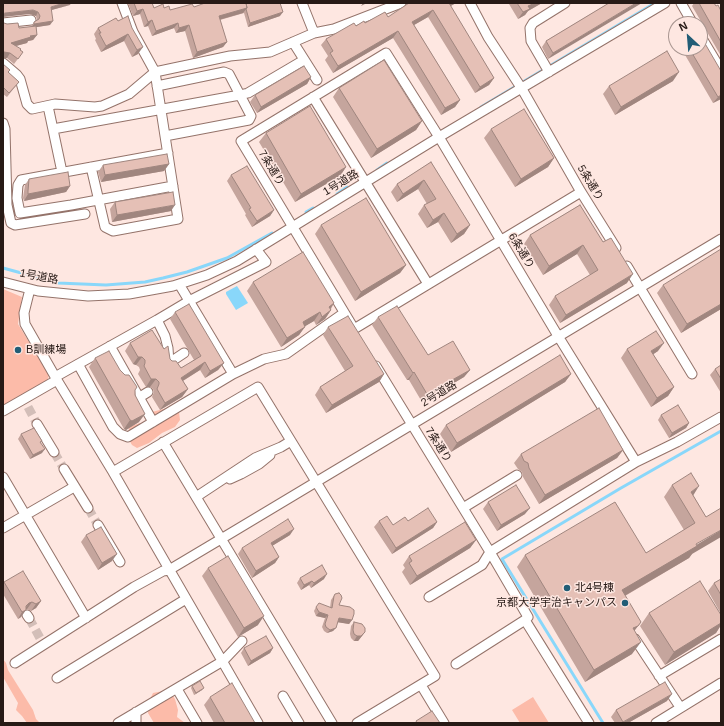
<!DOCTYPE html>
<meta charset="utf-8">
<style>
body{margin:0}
#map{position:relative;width:724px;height:726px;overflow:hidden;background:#fee7e1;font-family:Arial,sans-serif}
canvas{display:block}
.frame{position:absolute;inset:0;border:4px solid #271a16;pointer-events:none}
.north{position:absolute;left:668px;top:16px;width:40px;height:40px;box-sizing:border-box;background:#fee7e1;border:1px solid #a89590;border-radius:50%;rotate:334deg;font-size:11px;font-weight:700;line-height:16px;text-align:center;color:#271a16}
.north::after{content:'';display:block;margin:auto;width:14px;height:18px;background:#225d76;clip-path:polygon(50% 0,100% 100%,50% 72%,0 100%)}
</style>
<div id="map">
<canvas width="724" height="726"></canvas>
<div class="frame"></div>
<div class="north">N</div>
</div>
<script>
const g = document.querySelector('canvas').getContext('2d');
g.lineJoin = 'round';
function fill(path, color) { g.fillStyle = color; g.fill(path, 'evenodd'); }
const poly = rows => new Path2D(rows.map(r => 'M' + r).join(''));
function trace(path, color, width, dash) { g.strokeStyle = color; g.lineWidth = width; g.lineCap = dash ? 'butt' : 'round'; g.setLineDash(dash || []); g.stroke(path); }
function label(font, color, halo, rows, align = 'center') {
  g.font = font + ' Arial,"Noto Sans JP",sans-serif'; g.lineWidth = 3; g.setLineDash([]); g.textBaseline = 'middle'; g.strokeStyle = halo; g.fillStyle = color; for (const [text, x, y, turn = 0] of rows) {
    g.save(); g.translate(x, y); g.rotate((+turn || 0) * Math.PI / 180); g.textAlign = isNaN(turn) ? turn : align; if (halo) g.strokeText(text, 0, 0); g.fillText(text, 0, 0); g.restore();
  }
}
const green = poly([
 [3,289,22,297,18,324,49,375,47,382,3,408],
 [167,408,179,412,180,420,175,427,162,433,149,443,137,448,132,445,128,438,129,427,140,423,148,423,152,412],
 [3,659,6,663,8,670,33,710,36,719,40,723,27,723,22,716,16,710,18,703,3,677],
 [163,691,173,696,175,699,178,710,177,717,185,723,154,723,148,713,150,699,153,693],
 [533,697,549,723,520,723,512,710]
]);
const water = poly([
 [237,286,248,303,236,310,226,294,226,292]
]);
const stream = poly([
 [481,107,655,3],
 [377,170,387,163],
 [337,194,347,187],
 [306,212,313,208],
 [3,268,58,283,106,285,145,282,163,278,187,272,227,258,272,233],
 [603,723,502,559,621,488,721,431]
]);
const minorTunnel = poly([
 [28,407,37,424],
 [54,452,64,469],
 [88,508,98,525],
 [29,618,40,638]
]);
const minor = poly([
 [302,3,314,33],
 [470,3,488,37,522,89,581,192,616,248],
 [681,3,693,24],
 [3,23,31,20],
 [700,35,721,70],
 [293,42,317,80],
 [3,63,17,75,20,79,27,104,32,109,55,104,95,107,102,106,129,94,155,72,230,56,270,52,314,33,334,29,401,3],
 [549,72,531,41,530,28,533,23,565,3],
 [157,86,224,72,229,74,251,116,249,120,165,136],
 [313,97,428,284],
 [48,106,62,172],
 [3,123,5,129,7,205,11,223,15,225,85,214],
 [53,129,240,95,248,93,304,60],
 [168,153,21,180,18,185,17,198,20,213,71,205,173,186],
 [91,167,105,227,113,231,178,219,155,72,133,32,122,3],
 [627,266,692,374],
 [3,282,38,291,88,296,129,294,173,286,207,275,237,261,439,137,665,3],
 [179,284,233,374],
 [30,289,24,313,25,324,57,380,113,472],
 [157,320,165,336,168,348,169,363,184,353],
 [353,327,241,141,386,53,439,137,558,336,636,462],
 [354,329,581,192],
 [110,346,153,422],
 [78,364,113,427,120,434,128,437,233,374,264,359,286,354,344,313],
 [376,366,490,552,528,617,525,620,589,723],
 [55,377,157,320,189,301,266,262,256,249],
 [135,400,148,392],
 [3,411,57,380],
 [37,424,54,452],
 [163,442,332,723],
 [64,469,88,508],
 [3,477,86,618],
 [230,479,241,474,259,464,270,455],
 [196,497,255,458,281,447,291,441],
 [463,508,517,475],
 [98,525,120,562],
 [3,528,74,487],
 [429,597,482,565,490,552,636,462,677,442,721,417],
 [27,615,29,618],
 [635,639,680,707],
 [15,663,134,587,163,571,169,570,221,539,721,239],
 [456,664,525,620],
 [659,676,721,639],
 [57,678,186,599],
 [421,685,444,723],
 [177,689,197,723],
 [283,696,299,723],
 [118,723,223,661,242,641],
 [136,723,136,712],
 [258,723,113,472,258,387,435,676,357,723],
 [656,723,721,683]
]);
const wall = poly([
 [128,3,152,3,154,8,164,8,170,10,194,7,280,3,280,16,248,27,244,13,220,20,227,42,223,47,193,58,185,31,176,33,174,28,152,36,148,26,144,27,140,14,133,16],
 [413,3,456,3,450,6,494,78,489,85,475,93,428,17,414,25,460,100,455,107,441,115,393,38,333,73,325,60,328,56,321,45,326,39,356,26,388,17],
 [510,3,542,3,528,11,525,15,518,19,509,4],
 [609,3,548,59,542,47,546,41],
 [694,3,714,3,716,6,721,11,721,56,692,6],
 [70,5,51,10,50,25,36,27,37,35,33,40,28,41,27,43,16,46,23,52,14,64,7,58,3,58,3,22,4,23,19,28,31,27,34,22,37,20,36,16,30,14],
 [128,16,138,54,132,57,124,41,101,52,95,40,96,39,94,34,98,28,118,21],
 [676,32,676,40,674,36],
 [681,48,700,48,721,99,713,103],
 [3,64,8,72,19,82,7,97,3,94],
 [311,77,307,84,257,113,250,102,255,95],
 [673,81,615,115,603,94,609,86],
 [339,88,422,121,416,130,371,158,333,97],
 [491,129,554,158,548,167,515,187,484,138],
 [266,133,346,167,340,176,295,202,259,142],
 [431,162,470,225,464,234,451,243,438,222,427,228,418,214,424,205,427,204,418,189,397,202,391,192,397,184],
 [169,164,164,171,101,182,98,172,103,165],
 [231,175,274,210,270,216,252,227,245,215,246,214,227,181],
 [29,179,70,186,66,192,24,201,23,198,25,185],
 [115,202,171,211,112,222,110,209],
 [580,205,627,283,560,323,549,305,555,296,590,275,577,254,543,275,524,244,530,235],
 [321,225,406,265,400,273,355,301,315,234],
 [253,282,334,303,331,309,331,310,325,319,316,325,314,321,305,326,299,335,281,347,247,291],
 [663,285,721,309,681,333,657,293],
 [175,312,224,363,218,370,205,378,200,370,183,381,188,389,182,397,160,410,152,397,154,392,153,389,150,387,146,387,138,374,140,370,139,367,136,365,133,364,125,351,130,343,170,359,181,368,194,360,170,319],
 [378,317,428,355,470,370,464,377,422,402,409,380,407,380,372,325],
 [328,327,384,374,379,382,326,413,315,395,320,387,345,371,323,335],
 [627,349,658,351,653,354,674,387,668,396,651,407,621,358],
 [95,358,135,390,139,422,126,430,124,429,89,367],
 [721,365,721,393,710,375,715,369],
 [571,374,565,382,451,452,440,434,446,425],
 [661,415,689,423,686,428,669,438,658,420],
 [21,434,41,443,42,453,30,459,18,439],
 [623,450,617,458,539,504,523,477,522,472,518,469,514,463,521,454],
 [672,485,693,495,706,517,692,554,689,558,625,596,641,622,634,631,632,654,585,682,517,567,525,555,646,553,684,530,664,497],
 [488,502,525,514,497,531,483,509],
 [379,521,393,525,408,521,437,522,433,528,392,554,374,527],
 [86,535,112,561,98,570,81,542],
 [290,535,272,546,279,557,275,563,252,578,238,554,242,548],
 [476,540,470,548,410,585,402,572,405,568,403,565,409,556],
 [208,568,258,625,238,637,202,576],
 [300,578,324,579,311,588,309,585,301,590,297,583],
 [721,579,721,614,708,591,714,583],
 [4,582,41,601,36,608,31,611,27,609,26,609,21,617,18,619,3,594,3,584],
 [335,594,339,605,352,620,349,624,338,622,333,631,327,633,324,631,322,627,325,618,316,616,314,611,316,607,330,608,331,600],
 [649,613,721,615,721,625,716,633,665,665,640,626],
 [354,622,365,632,362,636,358,641,354,641,351,638,350,634,351,626],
 [244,648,273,648,270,653,248,666,241,653],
 [192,686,202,690,194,695,191,688],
 [210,697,255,723,214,723,204,705],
 [667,701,628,723,615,723,611,717,616,710]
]);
const shadedWall = poly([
 [64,3,71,3,70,5,48,11,51,7],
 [363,3,367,3,361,6],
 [448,3,456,3,444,10],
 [535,3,542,3,528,11,525,15,518,19,523,12,528,6],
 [636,3,642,3,548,59,553,53],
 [247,8,243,13,215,21,219,16],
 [143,9,140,14,133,16,137,11],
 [33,10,38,12,36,16,30,14,3,17,3,14,5,13],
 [433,10,428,17,407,29,412,22],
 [283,12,280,16,248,27,250,23],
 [152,20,148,26,144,27,148,22],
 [53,21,50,25,31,28,34,24],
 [178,23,174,28,152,36,156,31],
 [189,25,185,31,176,33,179,28],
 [398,31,393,38,333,73,338,66],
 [128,34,124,41,101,52,106,46],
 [37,35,33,40,28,41,27,43,8,48,11,43,30,36],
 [227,42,223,47,193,58,197,52],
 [143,47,138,54,132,57,137,50],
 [4,52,10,53,7,58,3,58,3,54],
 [679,72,673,81,615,115,621,107],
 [311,77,307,84,257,113,261,107],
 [494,78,489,85,475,93,480,87],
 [721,95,721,99,713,103,718,97],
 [460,100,455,107,441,115,445,108],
 [422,121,416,130,371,158,377,149],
 [554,158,548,167,515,187,521,179],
 [169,164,164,171,101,182,105,175],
 [346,167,340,176,295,202,301,194],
 [424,180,418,189,397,202,403,194],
 [70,186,66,192,24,201,28,194],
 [175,205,171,211,112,222,117,215],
 [274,210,270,216,252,227,257,221],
 [444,213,438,222,427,228,433,220],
 [470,225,464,234,451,243,457,234],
 [583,245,577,254,543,275,549,266],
 [406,265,400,273,355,301,361,292],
 [633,274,627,283,560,323,566,315],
 [334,303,328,312,329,307],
 [721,304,721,309,681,333,687,324],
 [331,310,325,319,316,325,322,317],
 [320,312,314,321,297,331,303,322],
 [305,327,299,335,281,347,287,338],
 [664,343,658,351,645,360,651,351],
 [138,357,142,357,136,365,133,364],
 [205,362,200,370,176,385,181,378],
 [224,363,218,370,205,378,210,371],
 [470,370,464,377,422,402,427,394],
 [414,372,409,380,407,380,413,373],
 [384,374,379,382,326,413,332,405],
 [571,374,565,382,451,452,457,443],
 [151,379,156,379,150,387,146,387],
 [674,387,668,396,651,407,657,398],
 [188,389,182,397,160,410,165,403],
 [145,414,139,422,126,430,124,429,130,420],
 [689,423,686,428,669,438,672,433],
 [45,449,42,453,30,459,33,455],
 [623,450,617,458,539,504,545,495],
 [699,486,691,499,691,492],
 [530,508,525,514,497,531,501,525],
 [437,522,433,528,392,554,396,548],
 [294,529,290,535,267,549,271,543],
 [721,530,721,537,692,554,689,558,614,602,622,590],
 [476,540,470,548,410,585,417,576],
 [117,554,112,561,98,570,102,563],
 [279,557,275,563,252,578,256,571],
 [327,574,324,579,311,588,314,583],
 [312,581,309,585,301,590,304,585],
 [41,601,36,608,31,611,36,604],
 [32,602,27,609,24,610,22,613,29,603],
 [26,610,21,617,18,619,22,612],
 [319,612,328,615,325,618,316,616],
 [264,616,258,625,238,637,244,628],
 [339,618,352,620,349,624,336,622],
 [641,622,629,638,633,628],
 [721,623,721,625,716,633,665,665,674,652],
 [336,628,333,631,327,633,330,630],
 [365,632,362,636,358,641,354,641,357,636],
 [641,642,632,654,585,682,594,670],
 [273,648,270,653,248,666,251,661],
 [204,688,202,690,194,695,196,693],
 [672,694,667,701,628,723,622,723]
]);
const building = poly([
 [3,3,64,3,51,7,53,21,34,24,34,22,39,19,40,16,38,12,33,10,5,13,3,14,3,3],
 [134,3,152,3,154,8,163,4,164,8,169,6,170,10,192,4,194,7,205,3,246,3,247,8,219,16,227,42,197,52,189,25,179,28,178,23,156,31,152,20,148,22,143,9,137,11,134,3],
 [246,3,280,3,283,12,250,23,246,9,247,8,246,3],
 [409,3,449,3,494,78,480,87,433,10,412,22,460,100,445,108,398,31,338,66,330,53,333,51,326,39,354,23,356,26,364,21,365,23,385,12,388,17,409,3],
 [517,3,535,3,528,6,530,9,523,12,517,3],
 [609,3,636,3,553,53,546,41,609,3],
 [699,3,714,3,716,6,718,5,721,11,721,42,699,3],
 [128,16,132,28,143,47,137,50,128,34,106,46,99,33,101,33,98,28,116,18,118,21,128,16],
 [692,21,694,24,687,24,692,21],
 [3,22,4,23,7,24,18,23,19,28,36,26,37,35,30,36,31,37,11,43,21,49,20,50,23,52,18,59,10,53,4,52,3,51,3,22],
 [700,35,721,71,721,95,718,97,689,48,700,48,700,35],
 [667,51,679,72,621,107,609,86,667,51],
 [384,60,422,121,377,149,339,88,384,60],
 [3,64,10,70,8,72,18,81,19,82,9,93,4,88,3,89,3,64],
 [304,66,311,77,261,107,255,95,304,66],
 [310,106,346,167,301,194,266,133,310,106],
 [524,109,554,158,521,179,491,129,524,109],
 [167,154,169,164,105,175,103,165,167,154],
 [431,162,470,225,457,234,444,213,433,220,424,205,436,199,424,180,403,194,397,184,431,162],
 [247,166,274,210,257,221,249,209,251,208,231,175,247,166],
 [68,172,70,186,28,194,28,191,29,179,68,172],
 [173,192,175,205,117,215,115,202,173,192],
 [366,198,406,265,361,292,321,225,366,198],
 [580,205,603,242,611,238,633,274,566,315,555,296,598,270,583,245,549,266,530,235,580,205],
 [721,249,721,304,687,324,663,285,721,249],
 [303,252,334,303,329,307,331,310,322,317,320,312,303,322,305,327,287,338,253,282,303,252],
 [189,304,224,363,210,371,205,362,181,378,188,389,165,403,157,389,159,384,159,382,156,379,151,379,144,366,145,363,145,360,142,357,138,357,130,343,152,330,164,349,168,346,170,359,172,361,176,361,181,368,201,356,175,312,189,304],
 [397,306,428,355,453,341,470,370,427,394,414,372,413,373,378,317,397,306],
 [348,316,384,374,332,405,320,387,353,366,328,327,348,316],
 [656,331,664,343,651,351,674,387,657,398,627,349,656,331],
 [109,351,120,370,125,375,129,375,137,387,135,390,135,395,145,414,132,421,130,420,95,358,109,351],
 [560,355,571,374,457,443,446,425,560,355],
 [721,365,721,379,715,369,721,365],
 [678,405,689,423,672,433,661,415,678,405],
 [599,408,623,450,545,495,529,468,528,463,524,461,521,454,599,408],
 [34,428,42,441,40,442,45,449,33,455,21,434,34,428],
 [691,473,699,486,691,492,706,517,721,508,721,530,696,544,697,546,622,590,641,622,638,626,633,628,641,642,594,670,525,555,615,502,646,553,695,523,672,485,691,473],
 [516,485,530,508,501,525,488,502,516,485],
 [428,508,437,522,396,548,379,521,387,516,393,525,405,517,408,521,428,508],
 [288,519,294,529,271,543,279,557,256,571,242,548,288,519],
 [465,522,476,540,417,576,409,563,412,561,409,556,465,522],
 [101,527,117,554,102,563,86,535,101,527],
 [228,556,264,616,244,628,208,568,228,556],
 [322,565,327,574,314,583,312,581,304,585,300,578,322,565],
 [23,571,41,601,36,604,32,602,29,603,26,606,26,610,22,612,4,582,23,571],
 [721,579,721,595,714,583,721,579],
 [700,581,721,615,721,623,674,652,649,613,700,581],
 [339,593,341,595,342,598,339,605,350,607,354,610,354,614,352,620,339,618,336,628,330,630,326,627,325,624,328,615,319,612,316,607,319,603,332,608,334,596,335,594,339,593],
 [354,622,362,624,365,628,365,632,361,636,357,636,354,634,353,630,354,622],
 [266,636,273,648,251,661,244,648,266,636],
 [200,681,204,688,196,693,192,686,200,681],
 [665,682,672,694,623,722,616,710,665,682],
 [232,683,255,723,225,723,210,697,232,683],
 [432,711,440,723,417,723,416,721,432,711]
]);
const markers = [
 [18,350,4,"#225d76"],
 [567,588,4,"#225d76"],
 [625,603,4,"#225d76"]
];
const streetNames = [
 ["7条通り",271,168,59],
 ["1号道路",341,183,-31],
 ["5条通り",590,183,59],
 ["6条通り",521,251,59],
 ["1号道路",39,277,11],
 ["2号道路",439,394,-31],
 ["7条通り",438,445,58]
];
const poiNames = [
 ["B訓練場",26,350],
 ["北4号棟",575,588],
 ["京都大学宇治キャンパス",617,603,"right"]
];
fill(green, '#fcbba9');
fill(water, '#89d7fa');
trace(stream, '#89d7fa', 3);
trace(minorTunnel, '#d3beb8', 9, [9, 4.5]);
trace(minor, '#94736a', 11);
trace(minor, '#fff', 9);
fill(wall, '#c5a59d');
fill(shadedWall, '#a0867f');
fill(building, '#e5c0b6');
trace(building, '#a0867f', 1);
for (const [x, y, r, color] of markers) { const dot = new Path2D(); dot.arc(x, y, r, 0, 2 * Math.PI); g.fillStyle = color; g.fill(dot); trace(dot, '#fee7e1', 1.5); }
label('11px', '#271a16', '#fee7e1', streetNames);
label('11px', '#271a16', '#fee7e1', poiNames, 'left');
</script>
